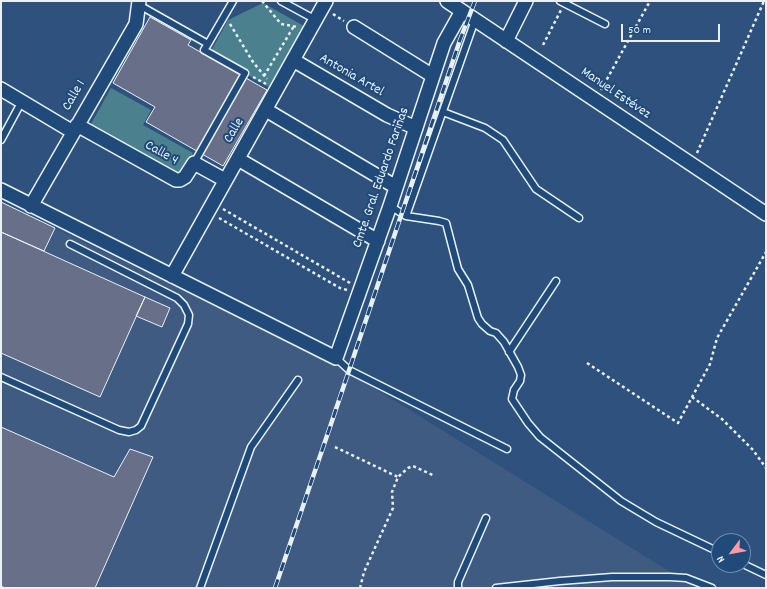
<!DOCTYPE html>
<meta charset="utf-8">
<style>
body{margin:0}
#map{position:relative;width:767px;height:589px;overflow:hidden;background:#2e527d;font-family:Dekko,sans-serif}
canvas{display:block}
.frame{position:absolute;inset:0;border:2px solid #e8f1f8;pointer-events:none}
.north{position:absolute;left:711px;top:533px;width:40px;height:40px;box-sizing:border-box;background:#1f4a7a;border:1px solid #6f8dac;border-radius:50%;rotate:238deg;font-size:11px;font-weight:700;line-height:16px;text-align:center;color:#e8f1f8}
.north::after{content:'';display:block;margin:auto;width:14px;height:18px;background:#ff9aa2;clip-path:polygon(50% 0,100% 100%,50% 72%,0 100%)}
.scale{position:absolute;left:621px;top:24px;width:99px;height:18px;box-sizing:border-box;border:2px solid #e8f1f8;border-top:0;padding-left:5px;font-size:12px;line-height:14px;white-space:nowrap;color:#e8f1f8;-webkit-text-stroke:3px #1f4a7a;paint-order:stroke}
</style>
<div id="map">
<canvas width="767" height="589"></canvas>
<div class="frame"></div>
<div class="north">N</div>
<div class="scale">50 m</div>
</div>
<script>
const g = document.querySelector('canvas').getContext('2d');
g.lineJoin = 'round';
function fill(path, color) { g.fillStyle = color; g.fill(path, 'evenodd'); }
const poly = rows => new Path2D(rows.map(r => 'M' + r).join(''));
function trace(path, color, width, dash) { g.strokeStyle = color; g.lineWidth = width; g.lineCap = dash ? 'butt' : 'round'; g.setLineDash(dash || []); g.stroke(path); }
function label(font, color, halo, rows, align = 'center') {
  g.font = font + ' Dekko,sans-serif'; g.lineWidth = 4; g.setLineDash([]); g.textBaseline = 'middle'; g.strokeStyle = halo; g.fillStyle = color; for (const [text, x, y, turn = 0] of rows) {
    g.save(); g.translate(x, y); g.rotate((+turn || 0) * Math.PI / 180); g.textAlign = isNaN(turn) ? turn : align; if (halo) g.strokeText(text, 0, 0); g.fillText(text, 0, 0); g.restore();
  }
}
const built = poly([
 [1,202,334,363,696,588,1,588]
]);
const green = poly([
 [263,3,304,26,269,87,210,53,228,20],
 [111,88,151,110,143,125,193,153,181,175,91,124]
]);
const building = poly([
 [150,17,191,40,188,45,267,90,223,166,146,122,155,107,113,83,150,17],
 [1,202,55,228,44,251,1,232,1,202],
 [1,232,145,297,100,397,1,353,1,232],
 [145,297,170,308,162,327,136,316,145,297],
 [1,427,114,477,130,449,153,457,95,588,5,588,1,586,1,427]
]);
const path = poly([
 [262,1,281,24,298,27],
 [333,14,344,21],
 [230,24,253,62,267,79],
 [543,45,561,10],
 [264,76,294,26],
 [253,77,266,84],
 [601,90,650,1],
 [697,153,764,1],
 [223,209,350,283],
 [219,218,340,288,347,290],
 [587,363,678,423,710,364,717,338,766,252],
 [692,397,722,419,753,450,766,468],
 [335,447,398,477],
 [360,588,364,572,393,508,392,492,398,477,408,468,413,466,435,476]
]);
const service = poly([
 [281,1,316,20],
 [560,1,605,24],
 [139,5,208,44,233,1],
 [443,112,485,128,503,140,536,189,579,218],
 [1,140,22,101],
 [194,163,245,73,204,50,208,44],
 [390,206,406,216,439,221,446,223,458,269,468,285,478,318,482,324,490,331,496,333,504,342,518,367,521,375,520,381,514,390,512,399,528,423,540,437,621,501,656,522,719,552],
 [406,216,475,20],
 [509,352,556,281],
 [336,358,349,370,507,449],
 [1,377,119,430,129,432,136,430,141,426,188,324,189,315,184,305,177,298,70,244],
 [743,564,766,575],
 [200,588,251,447,298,380],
 [458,588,458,582,486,518],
 [496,588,560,581,612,577,670,577,686,578,712,588]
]);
const minor = poly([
 [447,1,766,214],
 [354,27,433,76],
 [506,41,526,1],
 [293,60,387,115,416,128],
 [1,89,73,132],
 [266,110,396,187],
 [77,125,176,180,180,180,185,177,194,163,225,180],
 [238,159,378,241],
 [1,190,336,358,390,206,444,43,462,11],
 [31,206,136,24,139,1],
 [172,276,326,1]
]);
const rail = poly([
 [275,588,330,427,460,40,475,1]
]);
const streetNames = [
 ["Antonia Artel",351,76,30],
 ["Manuel Estévez",615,94,34],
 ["Calle 1",75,96,-60],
 ["Calle",235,131,-60],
 ["Calle 4",161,154,29],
 ["Cmte. Gral. Eduardo Fariñas",382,178,-71]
];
fill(built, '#3f5b81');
fill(green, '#4b818e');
fill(building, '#687089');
trace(building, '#e8f1f8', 1);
trace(service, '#e8f1f8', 9);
trace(minor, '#e8f1f8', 16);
trace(path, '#e8f1f8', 2.5, [3, 3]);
trace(service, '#1f4a7a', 6);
trace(minor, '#1f4a7a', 13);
trace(rail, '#e8f1f8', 4.5);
trace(rail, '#1f4a7a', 3, [9]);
label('14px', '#e8f1f8', '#1f4a7a', streetNames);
</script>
